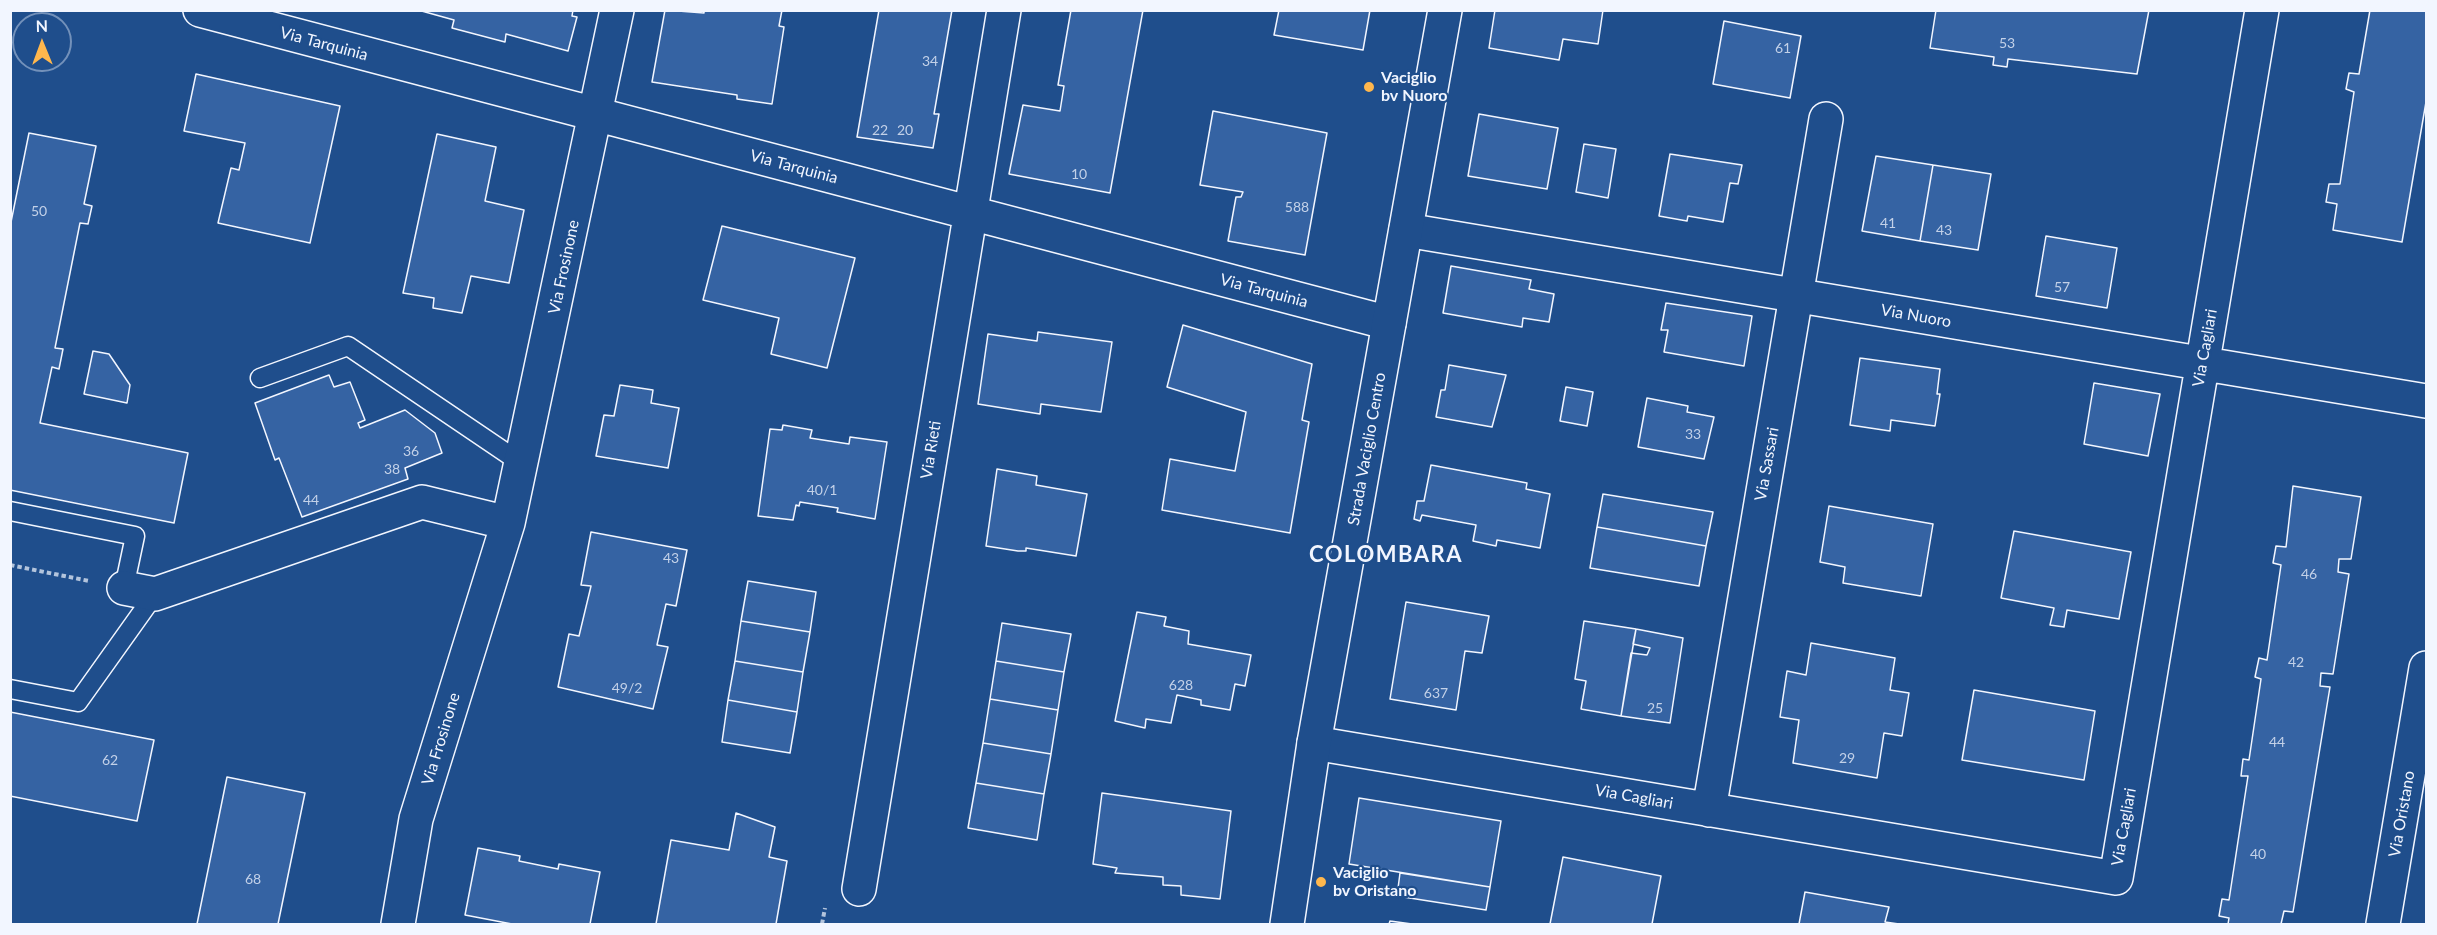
<!DOCTYPE html>
<style>
body{margin:0}
#map{position:relative;width:2437px;height:935px;overflow:hidden;background:#1f4e8c;font-family:Lato,sans-serif}
canvas{display:block}
.frame{position:absolute;inset:0;border:12px solid #f2f6ff;pointer-events:none}
.north{position:absolute;left:12px;top:12px;width:60px;height:60px;box-sizing:border-box;background:#1f4e8c;border:2px solid #7391ba;border-radius:50%;rotate:359deg;font-size:16px;font-weight:700;line-height:24px;text-align:center;color:#f2f6ff}
.north::after{content:'';display:block;margin:auto;width:21px;height:27px;background:#ffb74d;clip-path:polygon(50% 0,100% 100%,50% 72%,0 100%)}
</style>
<div id="map">
<canvas width="2437" height="935"></canvas>
<div class="frame"></div>
<div class="north">N</div>
</div>
<script>
const g = document.querySelector('canvas').getContext('2d');
g.lineJoin = 'round';
function fill(path, color) { g.fillStyle = color; g.fill(path, 'evenodd'); }
const poly = rows => new Path2D(rows.map(r => 'M' + r).join(''));
function trace(path, color, width, dash) { g.strokeStyle = color; g.lineWidth = width; g.lineCap = dash ? 'butt' : 'round'; g.setLineDash(dash || []); g.stroke(path); }
function label(font, color, halo, rows, align = 'center') {
  g.font = font + ' Lato,sans-serif'; g.lineWidth = 4.5; g.setLineDash([]); g.textBaseline = 'middle'; g.strokeStyle = halo; g.fillStyle = color; for (const [text, x, y, turn = 0] of rows) {
    g.save(); g.translate(x, y); g.rotate((+turn || 0) * Math.PI / 180); g.textAlign = isNaN(turn) ? turn : align; if (halo) g.strokeText(text, 0, 0); g.fillText(text, 0, 0); g.restore();
  }
}
const building = poly([
 [418,10,573,10,572,16,577,17,568,51,506,34,505,42,452,28,454,20,418,10],
 [665,10,704,13,704,10,782,10,779,26,784,27,772,104,737,99,737,95,652,82,665,10],
 [879,10,952,10,934,114,939,114,933,148,857,137,879,10],
 [1071,10,1143,10,1110,193,1009,174,1023,105,1060,111,1064,86,1058,85,1071,10],
 [1279,10,1370,10,1363,50,1274,35,1279,10],
 [1495,10,1603,10,1598,44,1563,39,1559,60,1489,48,1495,10],
 [1936,10,2149,10,2137,74,2008,59,2007,67,1993,65,1994,57,1930,48,1936,10],
 [2370,10,2426,10,2426,102,2402,242,2333,230,2337,204,2326,202,2329,184,2340,184,2354,92,2346,89,2349,73,2359,74,2370,10],
 [1724,21,1801,36,1790,98,1713,84,1724,21],
 [196,74,340,106,310,243,218,223,231,168,239,170,245,143,184,131,196,74],
 [1213,111,1327,133,1305,255,1228,241,1236,197,1241,197,1243,192,1200,185,1213,111],
 [1479,114,1558,128,1547,189,1468,176,1479,114],
 [29,133,96,146,84,204,92,206,88,224,80,223,55,348,63,349,59,369,52,367,40,423,188,453,174,523,10,490,10,227,29,133],
 [437,134,496,147,485,201,524,210,509,283,471,276,462,313,433,308,434,298,403,293,437,134],
 [1584,144,1616,149,1608,198,1576,192,1584,144],
 [1670,154,1742,165,1738,184,1730,183,1723,222,1688,216,1687,221,1659,216,1670,154],
 [1876,156,1933,165,1920,241,1862,231,1876,156],
 [1933,165,1991,174,1978,250,1920,241,1933,165],
 [722,226,855,258,827,368,771,354,779,318,703,300,722,226],
 [2046,236,2117,248,2107,308,2036,296,2046,236],
 [1451,266,1531,280,1529,289,1554,294,1549,322,1523,318,1522,327,1443,313,1451,266],
 [1666,303,1752,316,1744,366,1664,352,1668,330,1661,330,1666,303],
 [1183,325,1312,364,1302,420,1309,422,1290,533,1162,510,1170,459,1235,471,1246,412,1167,387,1183,325],
 [1038,332,1112,342,1101,412,1041,404,1040,414,978,404,988,334,1037,341,1038,332],
 [93,351,109,354,130,385,127,403,84,394,93,351],
 [1860,358,1940,369,1937,394,1940,394,1935,426,1891,420,1890,431,1850,425,1860,358],
 [1449,365,1506,375,1492,427,1436,417,1441,390,1445,390,1449,365],
 [329,375,334,387,350,382,365,420,358,423,360,428,405,410,435,433,442,453,405,468,408,479,302,517,279,458,275,460,255,403,329,375],
 [2094,383,2160,394,2148,456,2084,444,2094,383],
 [620,385,653,390,651,403,679,408,668,468,596,456,604,415,614,416,620,385],
 [1566,387,1593,392,1587,426,1560,421,1566,387],
 [1647,398,1688,406,1687,412,1714,417,1704,459,1638,447,1647,398],
 [783,425,812,430,810,438,849,444,850,437,887,442,875,519,837,512,838,508,800,502,799,506,796,505,793,520,758,516,770,429,782,430,783,425],
 [1431,465,1527,483,1526,489,1550,494,1540,548,1497,540,1496,546,1473,541,1476,525,1422,515,1420,521,1414,519,1417,501,1424,501,1431,465],
 [997,469,1037,476,1036,485,1087,494,1076,556,1026,548,1026,551,1018,551,986,546,997,469],
 [2293,486,2361,497,2351,559,2339,559,2338,572,2349,574,2333,674,2321,673,2320,686,2330,687,2293,912,2284,911,2281,924,2286,924,2228,924,2229,918,2219,916,2222,899,2229,900,2248,776,2241,776,2243,759,2249,760,2261,679,2255,677,2259,658,2267,660,2281,565,2273,563,2276,546,2286,547,2293,486],
 [1603,494,1713,512,1706,546,1597,527,1603,494],
 [1829,506,1933,524,1921,596,1843,583,1845,567,1820,562,1829,506],
 [1597,527,1706,546,1699,586,1590,568,1597,527],
 [2014,531,2131,552,2119,619,2067,610,2064,627,2050,625,2054,608,2001,598,2014,531],
 [591,532,687,550,676,606,666,604,657,645,668,647,653,709,558,687,569,634,579,636,591,586,581,585,591,532],
 [748,581,816,592,810,632,741,621,748,581],
 [1406,602,1489,616,1482,653,1465,651,1456,710,1390,699,1406,602],
 [1137,612,1166,617,1164,626,1189,631,1188,644,1251,655,1245,686,1235,684,1230,710,1201,705,1201,700,1177,695,1171,723,1146,719,1145,728,1115,721,1137,612],
 [741,621,810,632,803,672,735,661,741,621],
 [1584,621,1636,629,1621,716,1581,709,1586,681,1575,679,1584,621],
 [1002,623,1071,634,1064,672,996,661,1002,623],
 [1636,629,1683,638,1670,723,1621,716,1631,653,1647,655,1650,648,1633,644,1636,629],
 [1811,643,1895,658,1890,690,1909,693,1902,736,1884,733,1877,778,1793,763,1799,720,1780,717,1787,671,1806,675,1811,643],
 [735,661,803,672,797,712,728,700,735,661],
 [996,661,1064,672,1058,710,990,699,996,661],
 [1974,690,2095,711,2084,780,1962,760,1974,690],
 [990,699,1058,710,1051,754,983,743,990,699],
 [728,700,797,712,790,753,722,742,728,700],
 [10,712,154,740,137,821,10,796,10,712],
 [983,743,1051,754,1044,794,976,783,983,743],
 [227,777,305,793,278,924,197,924,227,777],
 [976,783,1044,794,1037,840,968,828,976,783],
 [1102,793,1231,811,1220,899,1181,895,1181,886,1163,885,1163,877,1115,873,1117,868,1093,864,1102,793],
 [1359,798,1501,821,1490,887,1349,864,1359,798],
 [736,813,775,827,769,857,787,861,776,924,656,924,671,840,729,850,736,813],
 [478,848,520,856,519,861,558,869,559,864,600,872,590,924,512,924,465,915,478,848],
 [1563,857,1661,876,1652,924,1550,924,1563,857],
 [1400,873,1490,887,1486,910,1397,896,1400,873],
 [1805,892,1889,907,1885,922,1899,924,1799,924,1805,892],
 [1390,921,1412,924,1389,924,1390,921]
]);
const path = poly([
 [10,565,89,581],
 [822,924,825,908]
]);
const service = poly([
 [260,378,348,346,521,463],
 [10,511,135,536,124,588],
 [10,689,78,702,155,594]
]);
const minor = poly([
 [200,10,1389,323],
 [1406,230,2426,401],
 [124,588,155,594,422,502,508,523],
 [1314,743,2116,878,2262,10],
 [1709,810,1826,119],
 [859,889,1004,10],
 [398,924,416,819,508,523,617,10],
 [2383,924,2426,668]
]);
const tertiary = poly([
 [1287,924,1314,743,1445,10]
]);
const markers = [
 [1369,87,6,"#ffb74d"],
 [1321,882,6,"#ffb74d"]
];
const numberNames = [
 ["53",2007,43],
 ["61",1783,48],
 ["34",930,61],
 ["22",880,130],
 ["20",905,130],
 ["10",1079,174],
 ["588",1297,207],
 ["50",39,211],
 ["41",1888,223],
 ["43",1944,230],
 ["57",2062,287],
 ["33",1693,434],
 ["36",411,451],
 ["38",392,469],
 ["40/1",822,490],
 ["44",311,500],
 ["43",671,558],
 ["46",2309,574],
 ["42",2296,662],
 ["628",1181,685],
 ["49/2",627,688],
 ["637",1436,693],
 ["25",1655,708],
 ["44",2277,742],
 ["29",1847,758],
 ["62",110,760],
 ["40",2258,854],
 ["68",253,879]
];
const streetNames = [
 ["Via Tarquinia",324,44,15],
 ["Via Tarquinia",794,167,15],
 ["Via Frosinone",564,267,-78],
 ["Via Tarquinia",1264,291,15],
 ["Via Nuoro",1916,316,10],
 ["Via Cagliari",2205,348,-80],
 ["Strada Vaciglio Centro",1367,449,-80],
 ["Via Rieti",931,450,-81],
 ["Via Sassari",1767,464,-80],
 ["Via Frosinone",441,739,-73],
 ["Via Cagliari",1634,797,10],
 ["Via Oristano",2402,814,-80],
 ["Via Cagliari",2124,827,-80]
];
const poiNames = [
 ["Vaciglio",1381,78],
 ["bv Nuoro",1381,96],
 ["Vaciglio",1333,873],
 ["bv Oristano",1333,891]
];
const districtNames = [
 ["COLOMBARA",1386,555]
];
fill(building, '#3563a3');
trace(building, '#f2f6ff', 1.5);
trace(service, '#f2f6ff', 21);
trace(minor, '#f2f6ff', 36);
trace(tertiary, '#f2f6ff', 36);
trace(path, '#b3c4dc', 4, [4.5, 3]);
trace(service, '#1f4e8c', 18);
trace(minor, '#1f4e8c', 33);
trace(tertiary, '#1f4e8c', 33);
for (const [x, y, r, color] of markers) { const dot = new Path2D(); dot.arc(x, y, r, 0, 2 * Math.PI); g.fillStyle = color; g.fill(dot); trace(dot, '#1f4e8c', 2); }
label('14px', '#c3d1e8', null, numberNames);
label('16px', '#f2f6ff', '#1f4e8c', streetNames);
label('bold 16px', '#f2f6ff', '#1f4e8c', poiNames, 'left');
g.letterSpacing = '1.5px';
label('bold 22px', '#f2f6ff', '#1f4e8c', districtNames);
g.letterSpacing = '0px';
</script>
